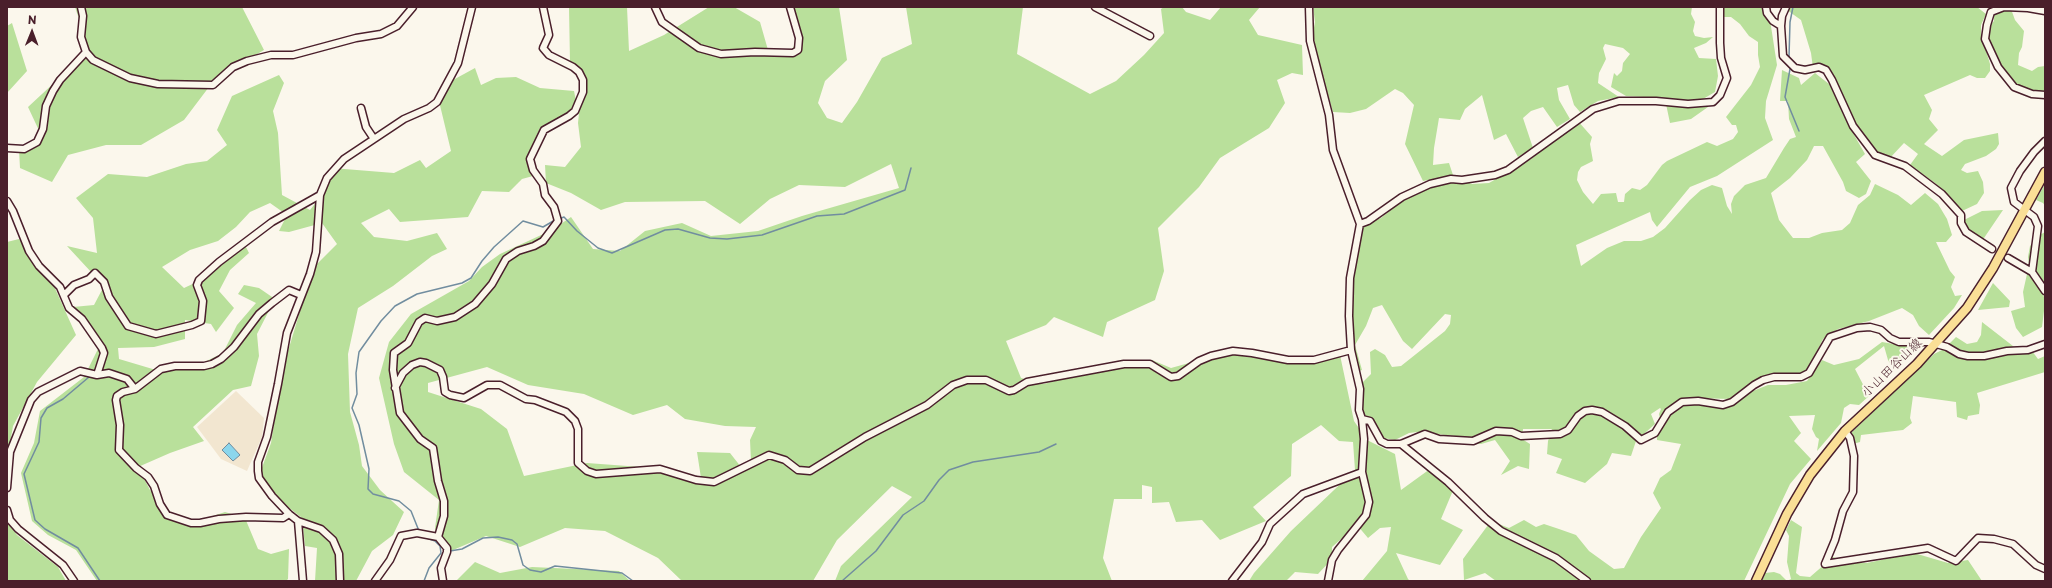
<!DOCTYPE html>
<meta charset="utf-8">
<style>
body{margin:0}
#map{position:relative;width:2052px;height:588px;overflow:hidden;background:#fbf7ec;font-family:"Playpen Sans",sans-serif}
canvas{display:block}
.frame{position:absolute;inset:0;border:8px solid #4a1f2b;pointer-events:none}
.north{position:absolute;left:12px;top:12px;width:40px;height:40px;-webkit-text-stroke:3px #fbf7ec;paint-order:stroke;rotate:1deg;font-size:11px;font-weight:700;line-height:16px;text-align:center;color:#4a1f2b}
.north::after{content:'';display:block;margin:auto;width:14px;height:18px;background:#4a1f2b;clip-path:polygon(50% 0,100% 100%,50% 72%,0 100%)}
</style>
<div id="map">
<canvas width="2052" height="588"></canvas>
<div class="frame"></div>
<div class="north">N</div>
</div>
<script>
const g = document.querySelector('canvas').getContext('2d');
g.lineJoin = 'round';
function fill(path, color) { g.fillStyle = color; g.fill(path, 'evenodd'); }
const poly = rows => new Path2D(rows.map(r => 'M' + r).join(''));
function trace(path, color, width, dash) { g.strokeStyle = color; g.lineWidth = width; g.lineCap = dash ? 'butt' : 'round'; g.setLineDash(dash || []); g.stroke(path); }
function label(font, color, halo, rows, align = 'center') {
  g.font = font + ' "Playpen Sans","Klee One",sans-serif'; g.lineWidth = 4; g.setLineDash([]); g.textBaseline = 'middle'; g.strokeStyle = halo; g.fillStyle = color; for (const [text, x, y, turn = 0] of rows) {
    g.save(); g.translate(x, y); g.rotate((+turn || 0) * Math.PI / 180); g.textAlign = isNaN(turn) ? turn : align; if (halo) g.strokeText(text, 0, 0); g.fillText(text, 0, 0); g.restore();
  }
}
const built = poly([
 [236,391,264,418,262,437,247,471,221,459,197,427]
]);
const green = poly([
 [75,7,242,7,264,50,215,79,184,120,141,145,106,145,68,155,52,182,20,168,19,150,43,139,28,107,83,56,81,25],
 [569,7,627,7,629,51,664,35,709,7,734,7,760,22,768,50,791,51,798,39,790,7,839,7,847,60,825,81,818,103,827,118,842,123,857,102,882,58,912,44,906,7,1023,7,1017,54,1090,94,1116,81,1144,55,1164,33,1161,9,1164,7,1182,7,1186,12,1210,20,1221,7,1260,7,1249,20,1258,35,1302,45,1303,75,1292,73,1277,80,1285,103,1269,128,1220,158,1199,187,1158,228,1164,271,1155,300,1107,322,1103,337,1054,317,1046,325,1006,341,1021,378,1044,384,1097,369,1152,360,1171,368,1225,353,1271,359,1340,355,1354,421,1367,440,1395,454,1401,490,1430,469,1454,488,1441,519,1463,530,1440,565,1396,553,1408,579,1410,581,1362,581,1387,551,1391,527,1380,528,1368,538,1357,525,1332,547,1332,559,1318,574,1295,572,1286,581,1249,581,1254,573,1291,531,1355,470,1353,442,1339,441,1321,425,1292,444,1291,476,1253,507,1266,521,1220,540,1202,520,1176,522,1169,502,1152,503,1152,487,1142,485,1142,499,1114,499,1103,558,1112,581,835,581,841,566,912,497,892,486,837,540,813,581,682,581,658,558,605,531,565,528,520,547,486,536,446,553,435,528,439,500,404,472,394,444,379,378,389,342,411,314,469,281,482,267,500,254,552,230,571,217,593,249,620,251,645,231,682,223,711,236,758,231,802,216,899,188,891,164,845,187,799,185,770,199,740,224,705,201,625,202,601,210,571,193,546,183,545,165,565,167,581,147,578,123,582,84,570,62],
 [487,367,528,385,584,394,633,415,667,405,685,419,725,426,756,427,750,440,751,461,741,467,730,453,697,452,701,478,668,469,587,463,524,476,507,429,481,409,428,392,428,383],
 [1313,7,1692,7,1691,14,1695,22,1693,31,1695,36,1704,38,1713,37,1706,43,1694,48,1699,58,1716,59,1718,76,1715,92,1703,99,1708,107,1691,119,1670,123,1666,104,1661,98,1626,96,1611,87,1614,73,1617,76,1622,71,1623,63,1630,54,1623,48,1605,44,1603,48,1606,59,1599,73,1598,83,1619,97,1598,101,1580,112,1574,105,1568,85,1557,88,1559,100,1570,119,1557,127,1543,107,1531,111,1523,118,1533,148,1518,157,1506,134,1494,140,1482,95,1465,109,1460,120,1439,118,1434,148,1433,165,1449,163,1453,175,1423,181,1405,144,1414,105,1403,93,1395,89,1366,109,1350,113,1333,112,1318,61,1313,33,1315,22],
 [1722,7,1768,7,1777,65,1766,101,1765,118,1773,140,1717,176,1690,187,1657,227,1652,220,1650,212,1576,245,1581,266,1607,248,1624,241,1641,241,1653,237,1665,228,1690,200,1701,190,1712,185,1722,188,1727,206,1732,214,1731,204,1734,196,1745,185,1766,178,1784,148,1790,139,1796,137,1789,119,1788,101,1780,101,1782,70,1799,78,1801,85,1815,73,1829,84,1837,98,1853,133,1865,154,1856,162,1871,181,1866,194,1859,198,1846,191,1843,182,1823,146,1814,146,1807,160,1790,178,1771,193,1779,220,1793,238,1809,238,1822,233,1842,230,1850,223,1858,205,1870,195,1875,184,1898,195,1911,205,1925,193,1938,204,1947,219,1952,235,1946,242,1936,242,1950,271,1955,277,1951,287,1955,296,1962,295,1954,308,1929,335,1919,326,1913,315,1902,308,1869,321,1838,329,1823,339,1804,378,1767,382,1731,399,1692,398,1678,402,1660,418,1659,414,1661,409,1660,408,1651,414,1655,424,1636,441,1631,456,1612,453,1607,464,1585,483,1556,473,1562,459,1547,454,1548,441,1552,429,1523,429,1522,439,1530,444,1529,469,1518,466,1501,475,1510,461,1495,440,1481,444,1467,443,1456,436,1417,432,1409,433,1395,440,1383,438,1372,420,1360,413,1363,382,1371,374,1370,352,1375,349,1385,355,1392,367,1401,366,1445,331,1450,324,1451,315,1445,314,1412,349,1403,341,1382,305,1373,308,1366,326,1355,345,1362,370,1355,372,1348,346,1353,301,1347,270,1349,265,1355,257,1361,230,1364,225,1381,218,1404,199,1431,186,1451,181,1464,181,1472,184,1489,183,1531,159,1577,120,1592,137,1590,144,1593,161,1581,167,1578,172,1577,180,1583,192,1593,204,1601,194,1616,193,1618,202,1624,202,1625,194,1632,188,1640,190,1647,185,1662,165,1667,161,1707,142,1717,146,1733,139,1738,132,1736,125,1732,125,1726,117,1751,85,1760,67,1758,55,1758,42,1749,36,1740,24,1731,17,1722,17],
 [1788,7,1977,7,1986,14,1981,25,1981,34,1990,64,1990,71,1985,78,1977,78,1970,75,1924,95,1932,110,1929,119,1938,130,1924,144,1942,156,1964,140,1998,133,1999,144,1996,149,1986,156,1965,164,1961,170,1967,173,1978,171,1983,182,1984,193,1977,204,1962,211,1935,183,1910,165,1918,154,1904,143,1889,159,1877,153,1858,137,1849,108,1839,87,1824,73,1813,68,1811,53,1801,20,1787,10],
 [2011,9,2015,20,2024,31,2022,47,2019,53,2018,65,2032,71,2038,67,2045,66,2045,92,2013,89,2005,82,1997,71,1985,31,1994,21,1994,12],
 [12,23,27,71,7,93,7,26],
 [475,68,481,85,496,78,516,77,540,88,574,91,576,101,566,118,540,128,529,157,533,176,522,179,509,192,482,191,468,217,400,222,389,209,361,223,374,237,407,241,437,233,447,249,432,256,393,286,358,308,348,354,350,412,359,445,362,466,380,490,404,512,393,535,372,551,356,581,315,581,317,548,305,546,302,518,274,496,260,473,271,443,282,371,313,268,337,244,322,223,289,232,279,231,287,215,270,203,250,212,236,227,218,241,190,250,162,267,184,288,199,281,243,241,249,253,230,270,219,291,234,308,216,332,211,324,185,320,185,339,154,347,118,348,119,359,156,370,194,367,223,353,237,325,256,303,238,294,244,285,259,288,275,299,257,334,259,356,251,386,233,390,193,427,204,441,170,453,138,467,150,490,170,512,198,521,225,512,245,518,258,549,271,554,289,549,288,579,286,581,97,581,76,550,48,535,32,521,21,473,34,443,40,411,84,377,100,345,73,307,94,305,104,286,67,246,97,253,93,218,76,198,108,174,147,177,186,164,207,161,227,145,217,130,232,96,279,75,284,83,273,111,278,133,282,195,310,210,321,196,332,168,394,173,420,160,426,168,451,151,438,97,453,80],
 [2045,184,2045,206,2043,203,2036,200],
 [2003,210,1982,241,1971,234,1964,220,1982,211],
 [2045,232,2045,289,2043,292,2045,303,2042,327,2023,337,2016,328,2011,311,2025,307,2023,292,2029,265,2028,257,2030,246,2040,235],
 [19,239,49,275,76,335,37,382,13,426,7,460,7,242],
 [1993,283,2010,301,2009,307,1978,310],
 [1982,322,2022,353,2032,351,2038,359,2045,356,2045,372,1977,393,1980,405,1979,414,1968,416,1967,420,1957,417,1956,402,1913,396,1910,418,1912,423,1903,430,1861,435,1860,442,1853,444,1850,434,1934,354,1944,349,1956,337,1967,344,1977,342,1981,335],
 [1882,342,1917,348,1894,370,1888,360,1884,346,1855,369,1869,396,1859,405,1850,404,1844,408,1841,423,1817,451,1819,439,1816,437,1812,429,1815,415,1789,416,1801,433,1794,441,1811,459,1790,484,1744,581,1496,581,1485,573,1464,580,1463,559,1491,521,1509,528,1524,520,1536,527,1544,524,1559,529,1576,535,1589,551,1614,569,1624,568,1641,537,1661,508,1653,493,1660,478,1671,470,1681,444,1657,440,1657,433,1671,413,1687,403,1735,402,1753,391,1768,385,1786,385,1807,381,1822,360,1834,365,1859,359],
 [1791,520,1802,527,1796,573,1800,576,1810,577,1833,557,1848,562,1867,563,1914,553,1948,563,1968,560,1982,581,1787,581,1791,579,1787,562,1789,536,1786,530],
 [7,521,17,535,58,567,66,581,7,581],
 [475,562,500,573,532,567,619,571,630,581,456,581],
 [1774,572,1780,574,1787,581,1762,581,1765,573]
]);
const water = poly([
 [229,443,240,455,233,461,222,450,229,443]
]);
const stream = poly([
 [1789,57,1790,22,1793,7],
 [1790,69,1785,97,1799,131],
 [559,219,564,217,577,231,598,248,612,253,665,230,678,229,710,238,727,239,762,235,817,216,844,214,905,190,911,168],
 [89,377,63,399,47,408,41,418,39,442,24,474,35,520,45,529,78,548,100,581],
 [419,531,411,511,399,501,373,494,368,489,369,469,359,425,352,408,357,394,356,373,359,352,381,321,395,306,417,294,462,283,471,278,482,261,494,247,523,221,543,227,555,220],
 [421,536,435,541,440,546,441,553,429,568,424,581],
 [450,551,462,549,483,538,498,537,512,540,517,544,523,565,530,570,541,572,555,566,622,573,633,581],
 [842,581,876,551,903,515,924,501,939,480,949,470,973,462,1039,452,1056,444]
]);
const minor = poly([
 [81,7,83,16,81,37,86,52,93,60,130,78,158,84,213,85,233,67,247,61,271,55,293,55,356,38,381,34,397,26,413,7],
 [655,7,662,22,699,48,721,54,755,52,793,53,798,50,799,38,790,7],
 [1095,7,1150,36],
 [1309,7,1310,41,1329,115,1333,150,1360,224,1350,278,1349,316,1351,350,1360,389,1359,410,1362,419,1364,439,1362,472,1369,502,1366,515,1338,550,1332,560,1328,581],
 [1766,7,1767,13,1773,21,1781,26,1783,56,1795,68,1805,70,1819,67,1826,70,1832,80,1853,126,1875,155,1905,166,1942,194,1961,215,1961,223,1966,232,1992,249],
 [2045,11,2028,8,2004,7,1991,12,1987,25,1985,39,1998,67,2014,87,2032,94,2045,95],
 [1781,26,1782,16,1786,7],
 [361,108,366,127,374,139],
 [7,148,24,149,37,142,43,129,46,106,53,91,60,80,86,52],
 [7,201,13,211,29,251,39,266,60,287,69,308,82,319,102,348,104,353,97,375],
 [1360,224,1368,221,1402,197,1430,184,1451,179,1462,180,1495,175,1508,170,1593,109,1619,101,1656,101,1688,104,1713,102,1720,95,1727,78,1721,58,1720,43,1720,7],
 [2008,258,2032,272,2045,291],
 [2032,272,2038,226,2034,217,2014,202,2011,188,2020,171,2034,152,2045,141],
 [64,295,74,285,89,279,95,273,104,282,109,297,128,326,156,334,192,325,201,321,203,301,197,285,199,280,219,262,272,222,320,195],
 [395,388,403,373,412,365,420,362,426,363,440,370,443,377,445,392,450,395,464,398,487,385,500,385,526,399,535,400,566,412,575,421,578,429,578,463,587,471,596,474,660,469,696,480,714,482,769,455,785,460,798,470,810,471,865,437,927,405,953,385,967,380,986,380,1009,391,1014,390,1027,382,1124,364,1150,364,1171,377,1178,376,1199,361,1211,356,1233,351,1252,353,1288,360,1314,360,1351,350],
 [135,389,123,392,117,396,116,400,120,425,119,450,136,468,148,477,154,486,160,504,167,515,191,523,200,523,219,519,246,517,283,518,289,514],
 [1362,419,1370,421,1381,441,1387,444,1401,444,1425,434,1439,439,1473,441,1496,431,1512,432,1521,436,1560,434,1568,430,1578,416,1585,411,1592,410,1602,412,1625,426,1641,440,1655,433,1668,412,1682,402,1698,401,1723,405,1732,402,1754,385,1763,380,1774,377,1801,377,1809,373,1830,337,1857,328,1870,327,1881,330,1890,338,1899,342,1929,342,1947,347,1959,354,1968,356,1984,356,2007,351,2028,350,2045,344],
 [1401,444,1448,482,1485,518,1501,531,1556,558,1587,581],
 [7,488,10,452,31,400,38,392,80,371,97,375,109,373,127,379,135,389,161,369,175,366,204,366,212,364,221,359,234,347,259,314,272,303,289,290,301,295],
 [7,510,10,520,18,529,63,565,74,581],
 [298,521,303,581],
 [438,537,444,516,444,501,438,481,433,448,420,439,400,413,393,370,394,353,408,343,419,322,425,318,437,321,455,317,475,304,492,284,506,259,518,251,534,246,543,241,558,221,554,207,545,195,543,184,533,170,530,159,544,130,569,116,575,111,583,92,583,80,579,72,573,67,549,55,543,48,549,35,543,7],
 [1825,564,1928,548,1956,561,1978,538,1994,539,2013,544,2036,565,2045,569],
 [1825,564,1835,540,1843,511,1853,492,1854,456,1850,438,1845,431],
 [340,581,339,554,333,540,321,529,298,521,289,514,272,496,259,478,258,471,258,462,267,437,278,384,287,333,310,274,316,252,320,195,327,178,344,159,404,119,429,108,437,102,458,63,472,7],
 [375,581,390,560,401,536,417,533,438,537,447,548,447,552,441,568,443,581],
 [1232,581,1262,542,1270,524,1303,494,1362,472]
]);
const major = poly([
 [1756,581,1787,514,1810,475,1845,431,1917,364,1967,308,1993,268,2045,172]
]);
const streetNames = [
 ["小山田谷山線",1892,368,-44]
];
fill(built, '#f2e6d0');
fill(green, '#b9e09b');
fill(water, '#8bd6ec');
trace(water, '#718d9f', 1);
trace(stream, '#718d9f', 1.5);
trace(minor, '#4a1f2b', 9);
trace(major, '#4a1f2b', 11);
trace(minor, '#fbf7ec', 6);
trace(major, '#fadf96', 8);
label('13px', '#4a1f2b', '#fbf7ec', streetNames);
</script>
